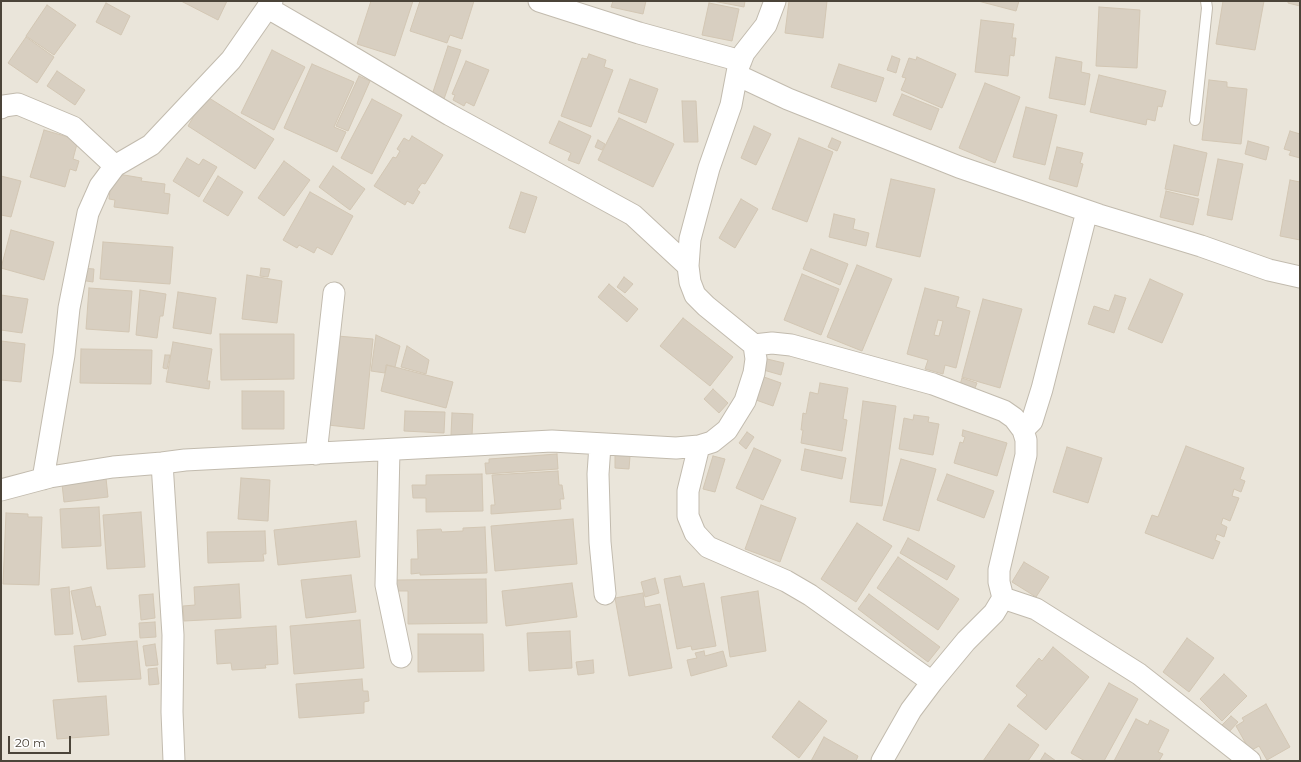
<!DOCTYPE html>
<style>
body{margin:0}
#map{position:relative;width:1301px;height:762px;overflow:hidden;background:#f6f3ec;font-family:Montserrat,sans-serif}
canvas{display:block}
.frame{position:absolute;inset:0;border:2px solid #4b4439;pointer-events:none}
.scale{position:absolute;left:8px;top:736px;width:63px;height:18px;box-sizing:border-box;border:2px solid #4b4439;border-top:0;padding-left:5px;font-size:12px;line-height:14px;white-space:nowrap;color:#4b4439;-webkit-text-stroke:3px #fff;paint-order:stroke}
</style>
<div id="map">
<canvas width="1301" height="762"></canvas>
<div class="frame"></div>
<div class="scale">20 m</div>
</div>
<script>
const g = document.querySelector('canvas').getContext('2d');
g.lineJoin = 'round';
function fill(path, color) { g.fillStyle = color; g.fill(path, 'evenodd'); }
const poly = rows => new Path2D(rows.map(r => 'M' + r).join(''));
function trace(path, color, width, dash) { g.strokeStyle = color; g.lineWidth = width; g.lineCap = dash ? 'butt' : 'round'; g.setLineDash(dash || []); g.stroke(path); }
const residential = poly([
 [1,1,1300,1,1300,761,1,761]
]);
const building = poly([
 [181,1,227,1,218,20,181,1],
 [371,1,413,1,395,56,357,44,371,1],
 [420,1,474,1,462,39,450,35,447,43,410,31,420,1],
 [613,1,646,1,643,14,611,7,613,1],
 [713,1,745,1,744,7,713,1],
 [789,1,827,1,823,38,785,33,789,1],
 [978,1,1019,1,1016,11,978,1],
 [1223,1,1264,1,1255,50,1216,44,1223,1],
 [1288,1,1300,1,1300,6,1288,3,1288,1],
 [106,3,130,16,121,35,96,22,106,3],
 [709,3,739,9,732,41,702,35,709,3],
 [47,5,76,25,54,55,26,36,47,5],
 [1099,7,1140,10,1137,68,1096,66,1099,7],
 [981,20,1014,24,1012,38,1016,38,1014,56,1010,55,1008,76,975,72,981,20],
 [26,37,54,57,37,83,8,63,26,37],
 [448,46,461,50,444,99,432,95,448,46],
 [272,50,305,67,274,130,241,113,272,50],
 [589,54,606,60,604,67,613,70,591,127,561,116,582,58,587,59,589,54],
 [892,56,900,59,896,73,887,70,892,56],
 [917,57,956,74,942,108,901,90,906,78,902,77,909,58,916,60,917,57],
 [1056,57,1082,62,1081,72,1090,74,1085,105,1049,98,1056,57],
 [466,61,489,70,474,106,466,102,464,106,453,100,455,95,452,94,466,61],
 [312,64,354,82,334,127,346,132,337,152,284,128,312,64],
 [839,64,884,78,876,102,831,87,839,64],
 [57,71,85,90,75,105,47,86,57,71],
 [1099,75,1166,91,1162,107,1158,106,1155,121,1147,119,1146,125,1090,112,1099,75],
 [359,76,370,81,348,131,336,126,359,76],
 [630,79,658,89,646,123,618,112,630,79],
 [1209,80,1227,82,1227,87,1247,89,1241,144,1202,140,1209,80],
 [985,83,1020,97,995,163,959,148,985,83],
 [902,94,939,109,931,130,893,115,902,94],
 [206,96,274,139,255,169,188,126,206,96],
 [372,99,402,115,372,174,341,158,372,99],
 [682,101,696,101,698,142,684,142,682,101],
 [1026,107,1057,115,1045,165,1013,157,1026,107],
 [619,118,674,144,653,187,598,160,619,118],
 [559,121,591,136,579,164,568,160,571,153,549,143,559,121],
 [754,126,771,134,756,165,741,158,754,126],
 [44,130,78,140,73,159,79,161,76,171,70,169,65,187,30,177,44,130],
 [1290,131,1300,134,1300,158,1289,155,1291,151,1284,149,1290,131],
 [412,136,443,155,425,184,422,183,417,190,420,192,413,204,407,201,405,205,374,186,393,157,396,158,400,151,397,149,404,138,409,141,412,136],
 [799,138,833,152,807,222,772,209,799,138],
 [832,138,841,142,837,151,828,147,832,138],
 [598,140,605,144,602,150,595,147,598,140],
 [1248,141,1269,147,1266,160,1245,154,1248,141],
 [1174,145,1207,153,1198,196,1165,189,1174,145],
 [1057,147,1083,153,1080,163,1083,164,1077,187,1049,179,1057,147],
 [187,158,199,165,203,159,217,167,199,197,173,181,187,158],
 [1218,159,1243,164,1232,220,1207,215,1218,159],
 [284,161,310,180,284,216,258,198,284,161],
 [333,166,365,189,350,210,319,187,333,166],
 [112,173,142,178,141,181,165,184,164,193,170,194,168,214,114,207,115,200,109,199,112,173],
 [1,176,21,181,11,217,1,215,1,176],
 [218,176,243,192,228,216,203,201,218,176],
 [891,179,935,189,920,257,876,247,891,179],
 [1290,180,1300,182,1300,240,1280,236,1290,180],
 [1166,191,1199,199,1193,225,1160,217,1166,191],
 [310,192,353,216,332,255,317,247,314,253,299,245,297,248,283,240,310,192],
 [521,192,537,197,525,233,509,228,521,192],
 [741,199,758,209,735,248,719,238,741,199],
 [834,214,855,219,853,229,869,233,866,246,829,237,834,214],
 [11,230,54,242,44,280,1,268,11,230],
 [103,242,173,247,170,284,100,279,103,242],
 [811,249,848,264,840,285,803,269,811,249],
 [857,265,892,279,862,351,827,337,857,265],
 [82,268,94,269,93,282,80,280,82,268],
 [261,268,270,269,268,277,260,276,261,268],
 [802,274,839,289,821,335,784,320,802,274],
 [247,275,282,281,277,323,242,319,247,275],
 [624,277,633,284,625,293,617,287,624,277],
 [1150,279,1183,294,1162,343,1128,329,1150,279],
 [609,284,638,309,627,322,598,297,609,284],
 [89,288,132,291,129,332,86,329,89,288],
 [925,288,959,297,956,307,970,311,956,368,945,365,943,374,925,369,928,360,907,354,925,288],
 [938,320,943,321,939,336,934,335,938,320],
 [140,290,166,294,163,316,160,316,157,338,136,335,140,290],
 [178,292,216,298,211,334,173,328,178,292],
 [1,295,28,299,22,333,1,330,1,295],
 [1115,295,1126,298,1114,333,1088,324,1094,306,1109,311,1115,295],
 [983,299,1022,309,1000,388,962,377,983,299],
 [683,318,733,357,710,386,660,346,683,318],
 [220,334,294,334,294,379,221,380,220,334],
 [376,335,400,346,395,367,386,365,385,373,371,371,376,335],
 [337,336,373,339,364,429,328,425,337,336],
 [1,341,25,344,21,382,1,380,1,341],
 [173,342,212,349,207,381,210,381,209,389,166,382,173,342],
 [407,346,429,360,426,374,401,367,407,346],
 [81,349,152,350,151,384,80,383,81,349],
 [165,355,170,355,167,369,163,368,165,355],
 [763,358,784,363,781,375,760,369,763,358],
 [387,365,453,382,446,408,381,391,387,365],
 [764,377,781,383,773,406,756,400,764,377],
 [962,378,977,383,973,393,959,388,962,378],
 [820,383,848,388,843,419,847,420,842,451,801,443,803,430,801,430,803,413,806,414,810,392,818,394,820,383],
 [713,389,728,403,719,413,704,399,713,389],
 [242,391,284,391,284,429,242,429,242,391],
 [863,401,896,406,882,506,850,502,863,401],
 [405,411,445,412,444,433,404,431,405,411],
 [452,413,473,414,472,436,451,435,452,413],
 [914,415,929,417,928,422,939,424,933,455,899,449,904,418,913,420,914,415],
 [963,430,1007,443,997,476,954,463,960,442,963,443,965,437,962,436,963,430],
 [747,432,754,437,746,449,739,443,747,432],
 [1186,446,1244,468,1240,479,1245,481,1241,492,1234,489,1232,496,1239,498,1230,521,1223,518,1221,524,1227,527,1224,537,1217,534,1215,540,1220,542,1213,559,1145,533,1152,515,1158,517,1186,446],
 [1067,447,1102,458,1088,503,1053,492,1067,447],
 [754,448,781,460,763,500,736,488,754,448],
 [805,449,846,458,842,479,801,470,805,449],
 [557,454,558,469,486,474,485,463,489,463,489,459,557,454],
 [615,455,630,456,629,469,615,468,615,455],
 [713,456,725,459,715,492,703,489,713,456],
 [901,459,936,469,919,531,883,520,901,459],
 [558,471,559,485,562,485,564,499,560,499,561,509,491,514,491,505,495,505,492,475,558,471],
 [482,474,483,511,426,512,426,498,413,498,412,485,426,485,426,475,482,474],
 [947,474,994,491,984,518,937,500,947,474],
 [106,478,108,497,64,502,62,484,106,478],
 [241,478,270,480,268,521,238,519,241,478],
 [761,505,796,518,780,562,745,549,761,505],
 [99,507,101,546,62,548,60,509,99,507],
 [141,512,145,567,107,569,103,515,141,512],
 [6,513,28,514,28,517,42,517,39,585,3,584,6,513],
 [573,519,577,564,495,571,491,526,573,519],
 [356,521,360,557,278,565,274,530,356,521],
 [857,523,892,546,856,602,821,579,857,523],
 [485,527,487,573,420,575,420,573,411,574,411,559,418,559,417,530,441,529,442,532,463,531,463,528,485,527],
 [265,531,266,554,263,554,264,561,208,563,207,532,265,531],
 [908,538,955,566,947,580,900,553,908,538],
 [898,557,959,599,938,630,877,588,898,557],
 [1024,562,1049,577,1036,597,1012,582,1024,562],
 [351,575,356,612,306,618,301,580,351,575],
 [680,576,683,587,704,583,716,646,692,650,691,646,677,649,664,579,680,576],
 [655,578,659,593,645,597,641,582,655,578],
 [486,579,487,623,408,624,408,591,396,591,396,580,486,579],
 [572,583,577,617,506,626,502,591,572,583],
 [239,584,241,618,184,621,183,606,195,605,194,587,239,584],
 [69,587,73,634,55,635,51,589,69,587],
 [91,587,96,607,100,606,106,635,82,640,71,591,91,587],
 [758,591,766,651,730,657,721,597,758,591],
 [643,593,645,607,660,604,672,668,629,676,615,598,643,593],
 [153,594,155,618,141,620,139,595,153,594],
 [869,594,940,647,928,662,858,609,869,594],
 [360,620,364,668,294,674,290,626,360,620],
 [155,622,156,637,140,638,139,623,155,622],
 [276,626,278,664,265,665,266,668,232,670,231,663,217,664,215,630,276,626],
 [570,631,572,668,529,671,527,633,570,631],
 [418,634,483,634,484,671,418,672,418,634],
 [1187,638,1214,658,1189,692,1163,672,1187,638],
 [137,641,141,679,78,682,74,646,137,641],
 [155,644,158,665,146,666,143,646,155,644],
 [1053,647,1089,677,1046,730,1017,706,1027,695,1016,686,1039,658,1042,661,1053,647],
 [704,651,705,656,723,651,727,666,691,676,687,660,697,658,695,653,704,651],
 [593,660,594,673,578,675,576,662,593,660],
 [157,668,159,684,149,685,148,669,157,668],
 [1224,674,1247,696,1222,721,1200,699,1224,674],
 [362,679,363,691,368,691,369,701,364,702,364,713,299,718,296,684,362,679],
 [1109,683,1138,699,1104,761,1085,761,1071,753,1109,683],
 [106,696,109,735,57,739,53,700,106,696],
 [799,701,827,721,799,758,772,737,799,701],
 [1266,704,1290,747,1267,760,1259,746,1250,751,1236,726,1244,721,1242,718,1266,704],
 [1231,716,1238,722,1229,732,1222,725,1231,716],
 [1136,719,1148,725,1150,720,1169,730,1158,752,1163,754,1159,761,1114,761,1136,719],
 [1009,724,1039,745,1028,761,983,761,1009,724],
 [824,737,858,756,856,761,811,761,824,737],
 [1045,753,1056,761,1040,761,1045,753]
]);
const service = poly([
 [1195,120,1207,8,1206,1]
]);
const minor = poly([
 [539,1,639,33,741,61],
 [268,8,337,48,450,115,633,215,688,266],
 [737,75,788,99,959,167,1099,215,1201,246,1269,270,1300,277],
 [1,108,4,106,18,104,73,127,115,166],
 [754,345,772,343,791,345,933,384,1004,411,1014,418,1023,430,1026,440,1026,455,999,570,999,582,1003,598,1036,609,1139,674,1250,761],
 [1023,430,1032,421,1042,389,1087,211],
 [600,445,598,474,600,542,605,594],
 [699,446,688,491,688,516,695,533,708,547,786,581,810,595,932,682],
 [389,450,386,585,401,657],
 [316,454,334,293],
 [162,463,173,635,172,712,174,761],
 [43,479,64,355,69,308,88,213,100,186,115,166,151,145,231,60,272,1],
 [1,490,50,477,113,467,162,463,185,460,552,441,676,448,699,446,712,442,727,430,745,401,754,373,756,359,754,345,706,306,695,295,690,282,688,266,690,239,709,168,731,105,738,68,744,53,766,25,775,1],
 [882,761,911,710,932,682,966,641,994,613,1003,598]
]);
fill(residential, '#eae5da');
fill(building, '#d8cfc1');
trace(building, '#d3c7b4', 1);
trace(service, '#c2bbae', 12);
trace(minor, '#c2bbae', 23);
trace(service, '#fff', 10);
trace(minor, '#fff', 21);
</script>
